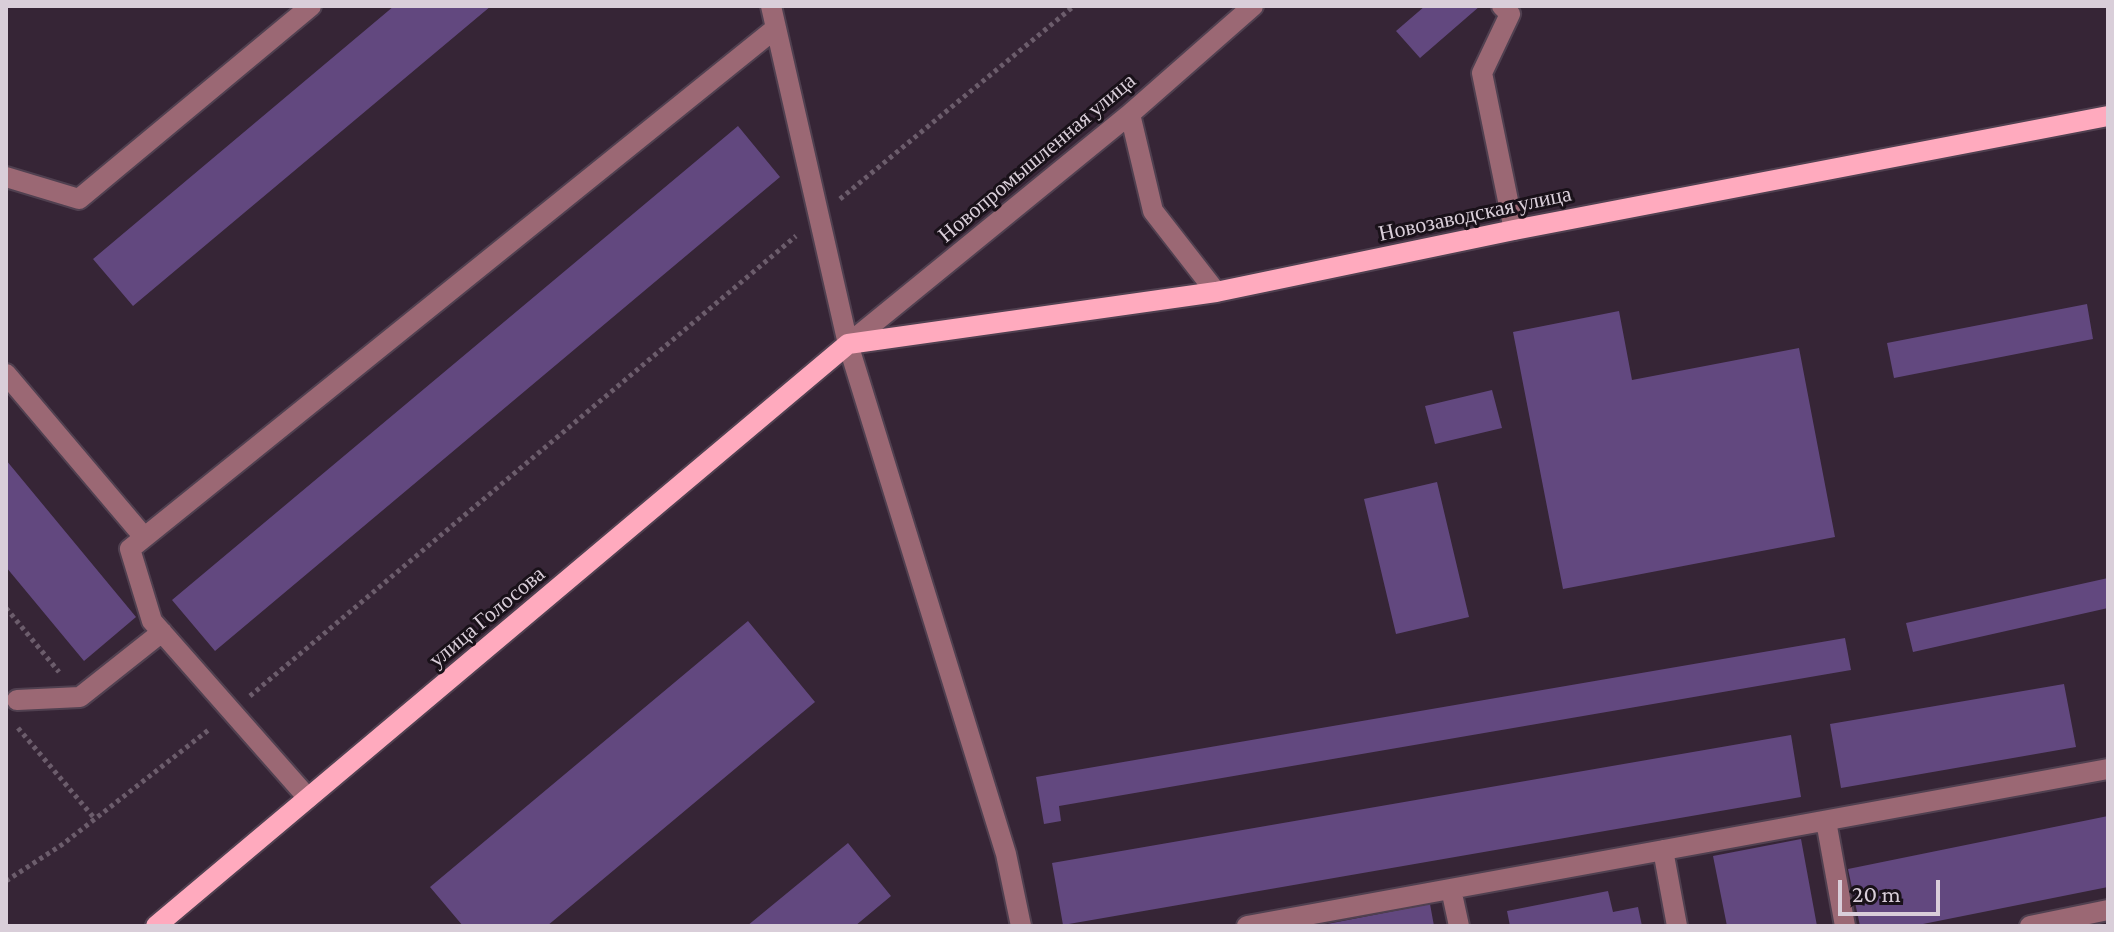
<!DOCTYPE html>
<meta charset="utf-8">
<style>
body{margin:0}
#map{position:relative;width:2114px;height:932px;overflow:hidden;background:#362536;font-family:"Crimson Pro",serif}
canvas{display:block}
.frame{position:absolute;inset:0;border:8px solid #d9ced9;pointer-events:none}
.scale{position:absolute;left:1838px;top:880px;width:102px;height:36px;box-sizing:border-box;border:4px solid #d9ced9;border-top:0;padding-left:10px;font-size:24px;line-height:28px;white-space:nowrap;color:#d9ced9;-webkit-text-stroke:6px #191119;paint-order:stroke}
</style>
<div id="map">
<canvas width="2114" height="932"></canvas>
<div class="frame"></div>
<div class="scale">20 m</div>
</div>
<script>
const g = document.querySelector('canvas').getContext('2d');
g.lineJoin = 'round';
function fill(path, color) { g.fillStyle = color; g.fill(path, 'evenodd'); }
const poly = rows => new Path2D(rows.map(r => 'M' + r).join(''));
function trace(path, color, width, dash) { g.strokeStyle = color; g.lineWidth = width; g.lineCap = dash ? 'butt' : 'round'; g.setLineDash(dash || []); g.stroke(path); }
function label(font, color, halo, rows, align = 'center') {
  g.font = font + ' "Crimson Pro",serif'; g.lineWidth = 6; g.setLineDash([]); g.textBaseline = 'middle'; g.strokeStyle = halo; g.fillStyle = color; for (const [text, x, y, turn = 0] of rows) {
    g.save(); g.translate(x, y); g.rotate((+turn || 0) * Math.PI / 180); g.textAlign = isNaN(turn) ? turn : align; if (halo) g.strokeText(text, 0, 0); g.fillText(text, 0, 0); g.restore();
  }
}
const building = poly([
 [394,6,491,6,133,306,93,259],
 [1425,6,1480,6,1420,58,1396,31],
 [738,126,780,177,215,651,172,600],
 [2087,304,2093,339,1894,378,1887,343],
 [1619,311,1632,380,1799,348,1835,537,1563,589,1513,332],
 [1492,390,1502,428,1435,444,1425,406],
 [6,460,136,617,84,661,6,567],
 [1437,482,1469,617,1396,634,1364,499],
 [2108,578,2108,608,1913,652,1906,623],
 [748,621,815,702,547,926,463,926,430,887],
 [1845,638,1851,670,1059,806,1061,821,1044,824,1036,777],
 [2064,684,2076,747,1841,788,1830,724],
 [1791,735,1801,797,1063,925,1052,863],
 [2108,816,2108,887,1913,926,1860,926,1848,869],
 [1801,839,1817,926,1727,926,1713,856],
 [848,843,891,896,855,926,747,926],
 [1608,891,1613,912,1638,907,1642,926,1510,926,1507,911],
 [1430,904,1434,926,1322,926,1322,925]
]);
const path = poly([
 [840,199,1074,6],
 [6,608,59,672],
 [250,696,796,236],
 [18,728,95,819],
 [6,881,63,844,211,728]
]);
const minor = poly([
 [771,6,848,344,1006,854,1021,926],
 [1502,6,1510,14,1482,73,1514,230],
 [1130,114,1153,211,1216,292],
 [6,177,79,199,311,6],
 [848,344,1130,114,1253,6],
 [6,374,144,537],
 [17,700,80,697,162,632],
 [308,798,152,621,130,549,776,28],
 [1826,821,1845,926],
 [1663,850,1677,926],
 [1451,889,1459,926],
 [1247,926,2108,769],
 [2030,926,2108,910]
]);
const major = poly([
 [156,926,848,344,1216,292,1514,230,2108,116]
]);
const streetNames = [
 ["Новопромышленная улица",1037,158,-40],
 ["Новозаводская улица",1475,214,-12],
 ["улица Голосова",487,617,-40]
];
fill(building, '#62487f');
trace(minor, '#504050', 24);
trace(major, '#504050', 24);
trace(path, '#6c5d6c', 5, [4, 4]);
trace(minor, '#9b6874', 20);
trace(major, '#ffaabe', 20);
label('22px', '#d9ced9', '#191119', streetNames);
</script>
